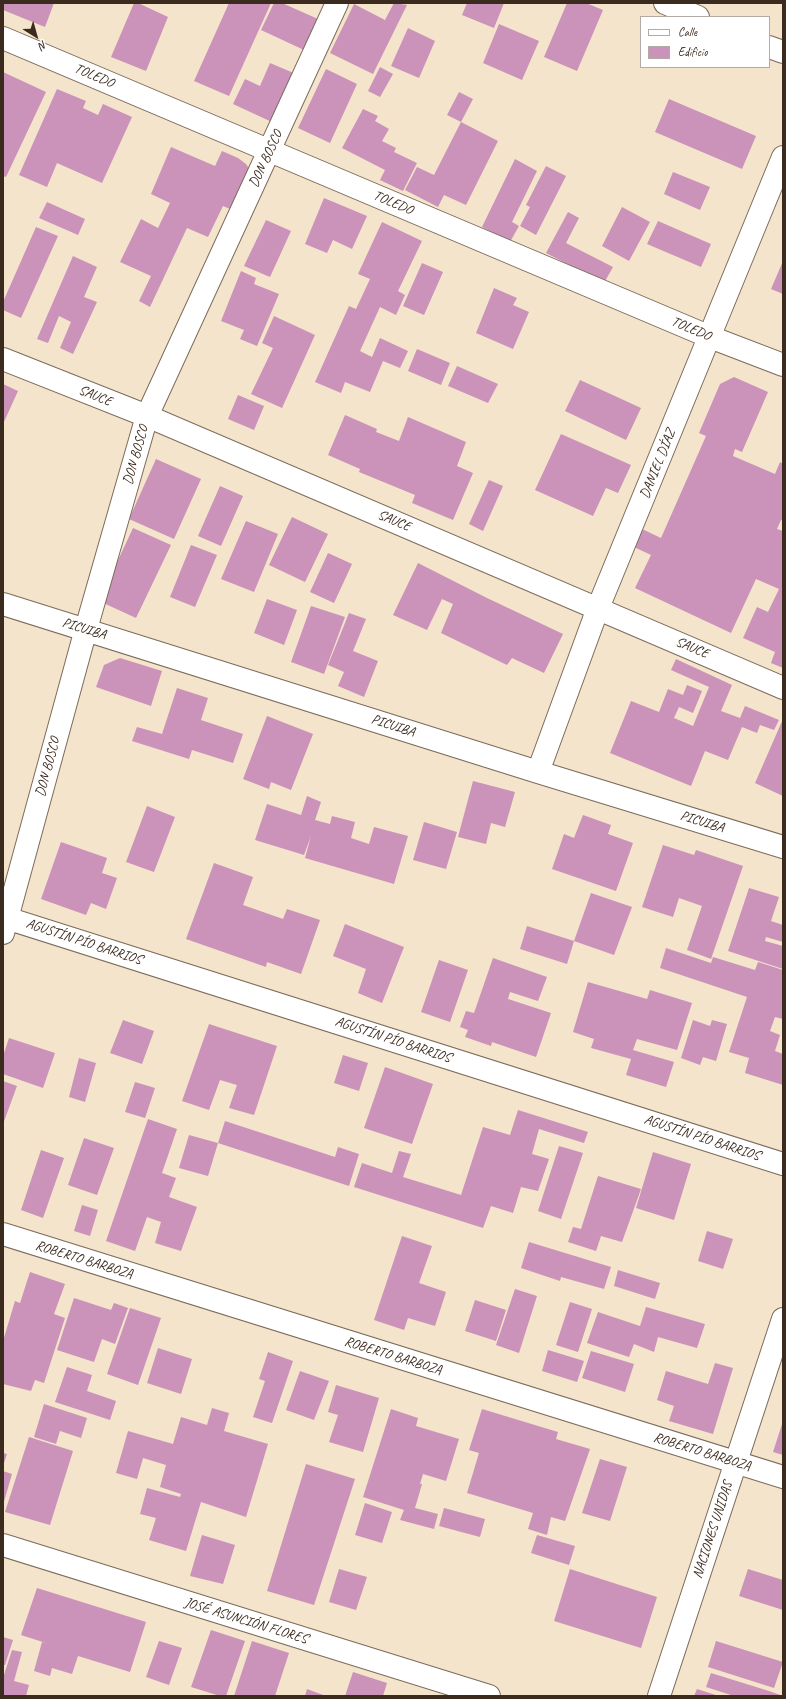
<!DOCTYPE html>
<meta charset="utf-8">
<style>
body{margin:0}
#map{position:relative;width:786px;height:1699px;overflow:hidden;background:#f4e4cb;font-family:Caveat,sans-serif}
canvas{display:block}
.frame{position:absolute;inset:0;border:4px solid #3b2a1e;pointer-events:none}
.legend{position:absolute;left:640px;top:16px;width:130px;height:52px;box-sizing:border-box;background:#fff;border:1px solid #b1aaa5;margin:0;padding:5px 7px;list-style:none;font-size:12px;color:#3b2a1e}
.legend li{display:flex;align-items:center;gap:8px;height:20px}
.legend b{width:20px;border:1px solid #b1aaa5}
.north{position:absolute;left:16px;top:16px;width:40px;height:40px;-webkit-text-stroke:3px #fff;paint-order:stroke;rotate:143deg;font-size:11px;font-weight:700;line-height:16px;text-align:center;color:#3b2a1e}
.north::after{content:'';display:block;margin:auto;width:14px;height:18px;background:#3b2a1e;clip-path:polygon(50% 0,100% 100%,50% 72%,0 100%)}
</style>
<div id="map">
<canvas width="786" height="1699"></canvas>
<div class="frame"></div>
<ul class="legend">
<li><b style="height:5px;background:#fff"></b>Calle</li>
<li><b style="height:11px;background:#cb92ba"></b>Edificio</li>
</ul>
<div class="north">N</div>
</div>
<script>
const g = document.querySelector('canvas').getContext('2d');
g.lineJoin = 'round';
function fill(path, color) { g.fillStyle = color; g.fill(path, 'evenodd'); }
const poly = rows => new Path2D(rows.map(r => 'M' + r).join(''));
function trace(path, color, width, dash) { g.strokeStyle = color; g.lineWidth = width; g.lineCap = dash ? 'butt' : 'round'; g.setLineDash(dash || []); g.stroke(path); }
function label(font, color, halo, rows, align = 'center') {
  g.font = font + ' Caveat,sans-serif'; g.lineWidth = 3; g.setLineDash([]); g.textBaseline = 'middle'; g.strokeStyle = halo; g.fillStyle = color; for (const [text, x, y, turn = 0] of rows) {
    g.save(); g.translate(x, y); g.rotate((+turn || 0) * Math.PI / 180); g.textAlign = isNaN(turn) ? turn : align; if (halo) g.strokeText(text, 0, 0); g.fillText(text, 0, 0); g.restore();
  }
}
const building = poly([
 [3,3,54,3,45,27,3,10],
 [134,3,138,3,168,17,146,71,111,57],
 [229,3,271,3,229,96,194,81],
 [274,3,282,3,318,19,304,50,261,30],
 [394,3,407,5,373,74,330,53,354,4,385,20],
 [467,3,504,3,494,28,462,15],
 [567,3,586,3,603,10,577,71,544,57],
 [499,24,539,41,522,80,483,63],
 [408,28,435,41,419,78,391,66],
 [270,63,296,74,274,123,233,104,245,79,260,86],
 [380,67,393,74,380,97,368,91],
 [326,69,357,84,330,143,298,128],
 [3,72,46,92,6,177,3,176],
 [57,89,86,101,83,108,98,115,103,104,132,117,102,183,57,163,47,187,19,175],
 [459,92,473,99,461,122,498,141,466,205,444,195,438,207,405,190,417,167,434,175,461,122,447,115],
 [669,99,756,136,742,169,655,132],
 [363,109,378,116,375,121,389,129,382,141,396,148,394,152,417,163,403,191,380,180,385,170,342,148],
 [171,147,215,166,222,151,238,158,246,164,250,170,240,213,223,206,208,237,187,228,150,307,139,301,151,276,120,262,141,219,158,228,170,203,151,194],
 [515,159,537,171,512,222,519,226,510,242,482,227],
 [546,166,566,176,536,235,520,226,530,207,526,205],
 [673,172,710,187,700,210,664,194],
 [324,198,367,216,352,249,333,240,327,253,305,244],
 [47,202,85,219,78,235,39,218],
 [622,207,650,222,629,261,602,246],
 [568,212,579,218,566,243,613,267,604,283,546,253],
 [266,220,291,231,270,277,244,266],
 [658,221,711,244,701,267,647,244],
 [382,222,422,241,398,291,405,295,396,315,380,307,360,351,372,357,380,338,408,351,400,368,383,361,370,392,345,382,341,393,315,382,349,306,356,309,370,279,358,274],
 [36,227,58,236,21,318,3,310,3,302],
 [73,256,97,267,84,297,97,302,73,354,60,348,71,322,59,316,48,343,37,339],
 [783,261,783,294,771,289],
 [422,263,443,272,424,315,403,306],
 [241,271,256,278,254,284,279,294,257,346,240,339,244,330,221,321],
 [494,288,517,298,513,305,529,312,513,349,476,333],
 [274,316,315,335,282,408,251,394,273,348,262,343],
 [417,349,450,363,441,385,408,371],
 [457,366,498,384,488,403,448,386],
 [734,377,768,392,742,452,735,449,733,456,775,474,780,462,783,464,783,521,781,520,777,529,783,531,783,668,771,663,775,652,743,638,757,607,768,612,779,589,756,579,731,633,635,588,651,555,634,547,642,529,661,538,706,436,699,433,720,384],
 [580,380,641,408,626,440,565,411],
 [3,384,18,391,3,424],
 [238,395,264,406,254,430,228,419],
 [345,415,377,429,376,432,399,441,408,417,466,442,457,466,473,473,453,520,412,503,415,495,359,472,360,469,328,455],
 [561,434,631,465,618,493,606,488,593,516,535,490],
 [156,459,201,479,174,539,129,519],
 [489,480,503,486,483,531,469,524],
 [220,486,243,496,221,546,198,536],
 [292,517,328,534,305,582,269,565],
 [246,521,278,534,254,592,221,579],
 [133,528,171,545,136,618,99,601],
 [191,545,217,555,195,607,170,597],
 [328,553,352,564,334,603,310,592],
 [418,563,487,598,563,634,544,673,512,658,507,665,441,633,453,604,442,599,427,630,393,615],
 [267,599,297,610,284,645,254,633],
 [311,606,345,617,324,674,291,662],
 [349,613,366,619,353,651,378,661,364,697,338,686,344,672,328,665],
 [120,658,162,671,151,706,96,687,104,665],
 [676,659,732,685,721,711,740,718,745,706,779,720,774,730,760,725,757,733,742,727,728,760,705,751,691,786,610,753,631,701,659,712,668,689,683,695,687,685,702,691,693,713,679,707,674,718,693,726,709,687,671,670],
 [177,688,208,698,201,720,243,734,233,763,192,750,189,759,132,741,137,727,162,734],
 [267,716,313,734,291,790,271,782,269,789,243,779],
 [783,719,783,796,755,783],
 [473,781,515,792,505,827,491,823,486,844,458,837],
 [307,796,321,802,315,820,330,824,332,816,355,822,351,838,369,844,374,827,408,836,394,884,305,858,311,836,304,855,255,840,267,804,301,815],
 [147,806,175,817,154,872,126,862],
 [583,815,611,825,608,834,633,843,616,891,552,869,564,834,574,838],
 [424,822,457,832,446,869,413,860],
 [61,842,107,858,102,873,117,878,106,909,91,903,86,915,41,899],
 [663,845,694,855,696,850,743,866,711,959,687,950,702,906,679,898,673,917,642,907],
 [214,863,253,877,243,905,283,919,287,909,320,920,301,974,267,962,266,967,186,939],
 [749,888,779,897,771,921,783,925,783,942,766,937,765,941,783,946,783,969,728,951],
 [591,893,632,907,614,955,574,941],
 [345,924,404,947,382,1003,358,993,366,969,333,956],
 [527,926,574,941,567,964,520,949],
 [666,948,711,963,713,957,755,970,758,962,783,970,783,1019,775,1017,770,1031,780,1035,775,1051,783,1054,783,1085,745,1073,749,1058,729,1052,747,997,660,968],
 [493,958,547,977,538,1001,510,992,508,999,551,1013,536,1057,492,1042,491,1046,465,1037,468,1030,460,1027,466,1011,474,1013],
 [439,960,468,970,450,1022,421,1012],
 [588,982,647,999,650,990,692,1003,677,1050,637,1039,633,1050,674,1062,666,1087,626,1075,631,1059,591,1048,594,1039,573,1032],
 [123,1020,154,1031,142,1064,110,1053],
 [693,1020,710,1026,712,1020,727,1024,716,1061,703,1057,700,1065,681,1058],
 [209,1024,277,1046,254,1115,229,1108,237,1085,220,1080,209,1110,182,1101],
 [9,1038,55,1053,43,1088,3,1074,3,1056],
 [343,1055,368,1063,359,1091,334,1083],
 [79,1058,96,1063,85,1102,69,1097],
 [385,1067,433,1084,412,1144,364,1128],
 [3,1081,17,1086,3,1124],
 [135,1082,155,1088,145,1118,125,1112],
 [518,1110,588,1132,584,1143,539,1129,532,1154,549,1159,538,1191,521,1187,513,1213,491,1206,483,1228,354,1187,362,1163,392,1173,399,1151,411,1154,403,1177,461,1195,483,1127,510,1135],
 [148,1119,177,1129,162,1173,176,1178,169,1197,197,1207,181,1251,155,1243,161,1222,147,1217,135,1251,106,1241],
 [225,1121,335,1157,338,1147,359,1154,349,1186,218,1143,208,1176,179,1168,189,1135,218,1143],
 [84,1138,114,1148,97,1195,68,1185],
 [559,1146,583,1153,561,1219,538,1211],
 [41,1150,64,1158,43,1218,21,1210],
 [653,1152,691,1164,674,1220,636,1208],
 [598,1176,641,1189,622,1242,601,1236,596,1251,568,1242,573,1227,581,1229],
 [82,1205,98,1210,90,1236,74,1231],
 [707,1231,733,1239,723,1269,698,1261],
 [402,1236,432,1246,419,1283,446,1292,435,1326,408,1318,404,1330,374,1320],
 [529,1242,611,1267,604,1289,561,1277,560,1281,521,1268],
 [618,1270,660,1283,655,1299,614,1286],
 [30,1272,65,1284,54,1314,65,1318,44,1383,35,1380,31,1391,3,1384,3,1341,15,1301,20,1303],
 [515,1289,537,1296,519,1353,496,1345],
 [74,1298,111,1310,114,1303,128,1308,115,1344,102,1339,94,1362,57,1350],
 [475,1300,506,1310,496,1341,465,1331],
 [570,1302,592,1309,578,1352,556,1345],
 [646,1307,705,1324,697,1348,658,1337,654,1352,634,1344,629,1357,587,1343,598,1312,640,1326],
 [130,1308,161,1318,138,1385,107,1374],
 [158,1348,192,1359,181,1394,147,1383],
 [548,1350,584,1361,577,1382,542,1371],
 [591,1351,634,1364,625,1392,582,1378],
 [268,1352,293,1361,272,1423,253,1417,265,1381,259,1379],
 [715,1363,733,1368,713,1434,669,1421,674,1406,657,1400,666,1371,708,1384],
 [67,1367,92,1375,87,1391,116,1401,110,1420,55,1402],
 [300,1371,329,1381,314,1420,286,1410],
 [336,1385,379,1398,363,1452,329,1442,338,1415,328,1412],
 [44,1404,87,1418,81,1438,60,1431,56,1444,34,1437],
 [212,1408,229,1413,224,1431,268,1444,246,1517,201,1502,186,1551,149,1540,156,1518,140,1514,147,1488,180,1497,181,1494,160,1487,166,1465,143,1458,137,1479,116,1473,128,1431,173,1444,181,1417,207,1425],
 [391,1409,418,1418,416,1426,459,1439,446,1481,423,1474,420,1484,422,1484,415,1508,438,1514,434,1529,400,1520,404,1510,363,1497],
 [482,1409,558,1432,556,1439,590,1449,565,1521,551,1517,547,1535,528,1529,533,1513,467,1493,479,1453,469,1450],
 [783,1421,783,1455,773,1452],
 [29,1437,73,1451,50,1525,5,1512],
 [3,1453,7,1454,3,1466],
 [600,1459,627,1467,610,1521,582,1513],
 [306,1464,355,1479,314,1605,267,1591],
 [3,1471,12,1474,3,1505],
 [365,1503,392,1512,382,1543,355,1535],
 [444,1508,485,1519,480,1537,439,1526],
 [202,1535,235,1545,223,1584,190,1576],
 [537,1535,575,1546,569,1565,531,1553],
 [339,1569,367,1577,356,1610,329,1602],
 [570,1569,657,1597,641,1648,554,1621],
 [748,1569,783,1580,783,1610,739,1596],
 [37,1588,146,1622,130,1672,78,1656,72,1674,52,1668,50,1676,34,1671,42,1642,49,1644,21,1635],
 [211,1630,245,1641,226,1696,220,1696,191,1687],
 [3,1637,13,1640,5,1665,3,1665],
 [159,1641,182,1648,169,1685,146,1677],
 [252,1641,289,1653,275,1696,234,1696],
 [716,1641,783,1662,774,1688,708,1667],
 [12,1650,22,1652,14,1681,29,1685,26,1696,3,1695,3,1678],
 [353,1672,387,1683,383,1696,345,1696],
 [711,1673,769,1691,783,1696,734,1696,706,1687],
 [307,1689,326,1696,305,1696],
 [697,1689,719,1696,694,1696]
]);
const minor = poly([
 [665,3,698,17],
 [3,38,710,337,783,365],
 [769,47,783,52],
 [3,359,147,416,783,688],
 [3,604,538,772,783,847],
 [538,772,598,608,783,157],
 [3,917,783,1164],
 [3,933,86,629,147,416,337,3],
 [3,1234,783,1477],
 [3,1545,489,1696],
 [659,1696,783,1319]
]);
const streetNames = [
 ["TOLEDO",94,76,23],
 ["DON BOSCO",266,159,-65],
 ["TOLEDO",393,203,23],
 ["TOLEDO",691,329,23],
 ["SAUCE",95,396,22],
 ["DON BOSCO",136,455,-74],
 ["DANIEL DÍAZ",658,464,-68],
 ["SAUCE",394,521,23],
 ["PICUIBA",84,629,17],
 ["SAUCE",692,648,23],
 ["PICUIBA",393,726,18],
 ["DON BOSCO",48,767,-75],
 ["PICUIBA",702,822,17],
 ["AGUSTÍN PÍO BARRIOS",84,942,18],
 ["AGUSTÍN PÍO BARRIOS",393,1040,18],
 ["AGUSTÍN PÍO BARRIOS",702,1138,18],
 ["ROBERTO BARBOZA",84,1260,17],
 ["ROBERTO BARBOZA",393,1356,17],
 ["ROBERTO BARBOZA",702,1452,17],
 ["NACIONES UNIDAS",713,1530,-72],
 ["JOSÉ ASUNCIÓN FLORES",246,1621,17]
];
fill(building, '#cb92ba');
trace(minor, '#7c6b5b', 24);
trace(minor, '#fff', 22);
label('14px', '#3b2a1e', '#fff', streetNames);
</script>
